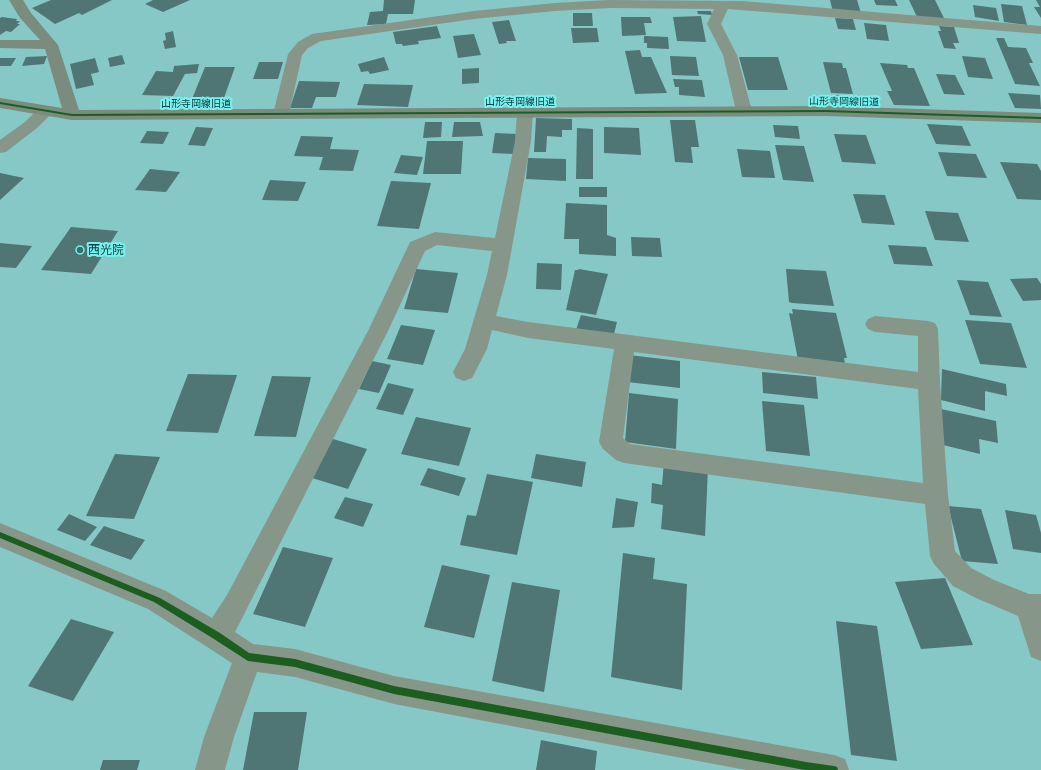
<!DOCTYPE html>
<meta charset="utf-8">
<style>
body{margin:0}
canvas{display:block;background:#85c8c6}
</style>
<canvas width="1041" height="770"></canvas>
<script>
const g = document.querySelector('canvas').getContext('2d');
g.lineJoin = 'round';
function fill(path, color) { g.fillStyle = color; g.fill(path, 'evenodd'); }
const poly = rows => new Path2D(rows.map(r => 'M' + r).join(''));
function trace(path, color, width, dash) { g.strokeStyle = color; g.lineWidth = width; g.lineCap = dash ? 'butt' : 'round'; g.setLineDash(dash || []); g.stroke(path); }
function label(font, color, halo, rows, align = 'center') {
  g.font = font + ' Figtree,"Noto Sans JP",sans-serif'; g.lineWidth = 4; g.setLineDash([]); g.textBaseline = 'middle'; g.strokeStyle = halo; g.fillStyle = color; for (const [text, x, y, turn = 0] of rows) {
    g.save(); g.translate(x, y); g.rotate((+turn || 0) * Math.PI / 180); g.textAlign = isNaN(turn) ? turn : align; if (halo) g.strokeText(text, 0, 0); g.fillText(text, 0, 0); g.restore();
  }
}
const building = poly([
 [51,0,112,0,82,15,79,13,55,24,32,8],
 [153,0,190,0,163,12,145,4],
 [384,0,415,0,413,14,388,14,386,24,367,25,370,12,383,11],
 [830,0,857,0,861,13,833,12],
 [874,0,895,0,898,6,876,5],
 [909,0,935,0,945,20,918,19],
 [1036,0,1041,0,1041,18,1034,7,1040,7],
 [1001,4,1022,6,1027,25,1004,22],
 [973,5,996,8,999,21,975,17],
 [697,11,711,11,712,15,698,14],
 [573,13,592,13,593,26,573,26],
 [701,16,706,42,677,41,673,17],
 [2,17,17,19,16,21,20,21,17,24,20,24,11,32,6,31,0,35,0,18],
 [621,17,650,17,652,23,644,23,646,35,622,36],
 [835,18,853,19,856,30,838,29],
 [509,20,516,41,506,41,507,43,499,44,492,22],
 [864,23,886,25,889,41,867,39],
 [437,26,441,38,418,41,419,44,403,46,402,44,396,44,393,32],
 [939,26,954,27,959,43,953,43,956,49,944,48,938,31,941,31],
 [571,28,597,28,599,42,573,43],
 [173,31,176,47,165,49,163,41,166,40,165,33],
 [474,34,481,55,458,58,453,36],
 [644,36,668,37,669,49,647,48,647,43,644,43],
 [996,38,1004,38,1008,47,1026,48,1033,63,1029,63,1040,86,1015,84],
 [640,50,642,57,651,57,667,93,635,94,625,51],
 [122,55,125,64,110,67,108,58],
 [47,56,44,64,22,66,26,57],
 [670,56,696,57,699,76,672,75],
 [962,56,985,58,993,79,968,77],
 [384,57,389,70,370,74,368,71,361,72,358,64],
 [739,57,778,57,788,90,748,90],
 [0,58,16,58,11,66,0,66],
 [95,58,99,72,91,74,94,85,76,89,70,64],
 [259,62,283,62,278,79,253,79],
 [823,62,842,63,843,68,846,68,853,94,831,93],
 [880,63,907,65,908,68,914,68,930,106,894,105,887,91,892,91],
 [199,64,197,73,185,74,173,96,142,95,156,71,173,72,174,66],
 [205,67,235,67,224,98,192,99],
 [479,68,479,83,462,84,462,69],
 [936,74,955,75,965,95,944,94],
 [673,79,702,80,705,97,679,95,679,87,675,87],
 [299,81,340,82,336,97,316,97,312,108,290,108],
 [364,84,413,85,408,107,357,105],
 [1008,93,1040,95,1041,109,1015,108],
 [835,95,867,96,871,107,839,105],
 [536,118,572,119,572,130,562,130,562,137,547,136,546,152,534,152],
 [670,120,695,120,699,147,691,147,693,163,675,162],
 [425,122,442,122,441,137,423,138],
 [454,122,480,122,483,136,452,137],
 [927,124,962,126,971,146,936,144],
 [773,125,798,126,800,139,775,137],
 [196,127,213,128,205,146,188,145],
 [604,127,639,128,641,155,604,153],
 [577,128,593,129,593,179,576,179],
 [147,131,169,132,163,144,140,143],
 [495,133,517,134,514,154,492,153],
 [834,134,866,135,876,164,842,162],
 [301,136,333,137,330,149,359,150,353,171,319,170,323,157,294,156],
 [427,141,463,141,461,174,423,174],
 [775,145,804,146,814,182,783,180],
 [737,149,770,151,775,178,742,177],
 [938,152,976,154,987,178,947,176],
 [401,155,423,157,417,175,394,173],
 [528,158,566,159,566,181,526,179],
 [1000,162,1037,164,1041,171,1041,200,1017,199],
 [150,169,180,172,166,192,135,190],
 [0,173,24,178,0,200],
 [270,180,306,182,298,201,262,200],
 [391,181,431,183,419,229,377,226],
 [579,187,607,187,607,197,579,197],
 [853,194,885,195,895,225,862,223],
 [566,203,607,205,607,235,616,238,616,256,579,254,579,239,564,239],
 [925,211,958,213,969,242,935,240],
 [71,227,118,231,91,274,41,270],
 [631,237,660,238,662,257,632,256],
 [0,243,32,246,16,268,0,267],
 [888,245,926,247,933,266,894,264],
 [537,263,562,264,561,290,536,289],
 [416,269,458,273,448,313,404,309],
 [579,269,608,274,596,315,566,310,575,270,578,270],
 [786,269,826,271,834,306,792,303,789,302],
 [1037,278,1041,284,1041,300,1023,301,1010,279],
 [957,280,988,282,1002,317,970,315],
 [792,309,836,313,847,358,844,358,845,364,798,360,789,313,793,314],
 [581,315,617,322,613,338,576,330],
 [965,320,1011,323,1027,368,980,364],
 [401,325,435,330,423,365,387,359],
 [629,355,680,361,680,388,627,382],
 [372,361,391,365,379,393,359,389],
 [942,369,1006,384,1007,396,985,391,985,411,941,400],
 [762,372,816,377,818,399,763,393],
 [188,374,237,375,218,433,166,431],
 [272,376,311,377,296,437,254,436],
 [388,383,414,389,403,415,376,409],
 [629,393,678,399,676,449,625,442],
 [762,401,804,405,810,456,766,451],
 [941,409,996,421,998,443,979,439,980,454,943,445],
 [416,417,471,428,459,466,401,454],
 [333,439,367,449,348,489,312,478],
 [115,454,160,457,134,519,86,516],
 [536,454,586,462,582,487,531,478],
 [664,462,708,468,705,536,661,529,663,505,651,503,652,483,662,485],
 [428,468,466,478,459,496,420,485],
 [487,474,533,482,517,555,460,545,467,515,476,516],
 [345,497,373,504,363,527,334,518],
 [616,498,638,502,634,527,612,528],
 [948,506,981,509,998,564,962,561],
 [1005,510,1036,515,1041,533,1041,553,1013,549],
 [69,514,97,527,85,541,57,530],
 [104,526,145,540,131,560,90,545],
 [283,547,333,558,305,627,253,614],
 [623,553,655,558,653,579,687,584,682,690,611,677],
 [442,565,490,575,474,638,424,627],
 [945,578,973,645,921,649,895,582],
 [512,582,560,590,544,692,492,681],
 [71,619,114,632,73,701,28,686],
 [836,621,877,626,897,761,851,755],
 [254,712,307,712,298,770,243,770],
 [541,740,597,751,595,770,536,770],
 [103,760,140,760,137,770,100,770]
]);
const street = poly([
 [608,0,742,1,1041,26,1041,34,728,9,721,24,737,55,752,111,750,114,744,116,738,114,736,111,723,55,707,24,714,9,611,8,555,11,474,19,321,41,308,48,302,55,289,114,287,117,281,119,275,117,273,114,288,54,298,42,312,34,474,11,555,3,608,0],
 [45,106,51,108,53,111,51,114,37,128,6,152,0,153,0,140,25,122,39,108,45,106],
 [525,107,531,109,533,112,531,141,507,275,496,316,528,322,918,372,918,336,875,332,868,329,865,324,868,319,875,316,928,321,935,323,938,329,940,382,948,495,955,551,971,568,994,580,1029,594,1041,594,1041,661,1031,657,1018,616,976,598,953,586,934,564,930,556,925,504,624,463,616,460,603,449,599,442,614,349,528,338,492,330,487,349,472,378,464,381,456,378,453,372,465,349,487,275,492,251,437,245,425,251,388,331,235,632,253,644,295,649,394,676,834,755,845,759,849,770,746,770,394,704,295,677,257,672,234,737,225,770,195,770,204,737,232,663,148,609,0,547,0,523,166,591,212,618,227,595,368,331,410,242,435,232,495,238,515,141,517,112,519,109,525,107],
 [634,352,918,389,923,483,630,444,623,438,634,352]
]);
const secondary = poly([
 [9,0,23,0,31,13,58,45,79,110,826,106,1041,113,1041,123,826,116,72,120,0,108,0,98,62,108,45,49,0,48,0,40,40,40,20,18,9,0]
]);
const cycleway = poly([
 [0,102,72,114,826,110,1041,117,1041,119,826,112,72,116,0,104,0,102],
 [0,532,160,598,220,633,249,653,295,659,394,686,806,762,834,766,837,767,838,770,805,770,394,694,295,667,248,661,214,639,154,602,0,538,0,532]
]);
const markers = [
 [80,250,4,"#367170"]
];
const farStreetnames = [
 ["山形寺岡線旧道",520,102],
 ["山形寺岡線旧道",844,102,1],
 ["山形寺岡線旧道",196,104]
];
const poiNames = [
 ["西光院",88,250]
];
fill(building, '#4f7675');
fill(street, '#86978a');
fill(secondary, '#798c7e');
fill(cycleway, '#1b5e20');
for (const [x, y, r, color] of markers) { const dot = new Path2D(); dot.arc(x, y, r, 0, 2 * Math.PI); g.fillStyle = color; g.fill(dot); trace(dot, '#78f1ee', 1.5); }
label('10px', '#0b4241', '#78f1ee', farStreetnames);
label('12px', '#0b4241', '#78f1ee', poiNames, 'left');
</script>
